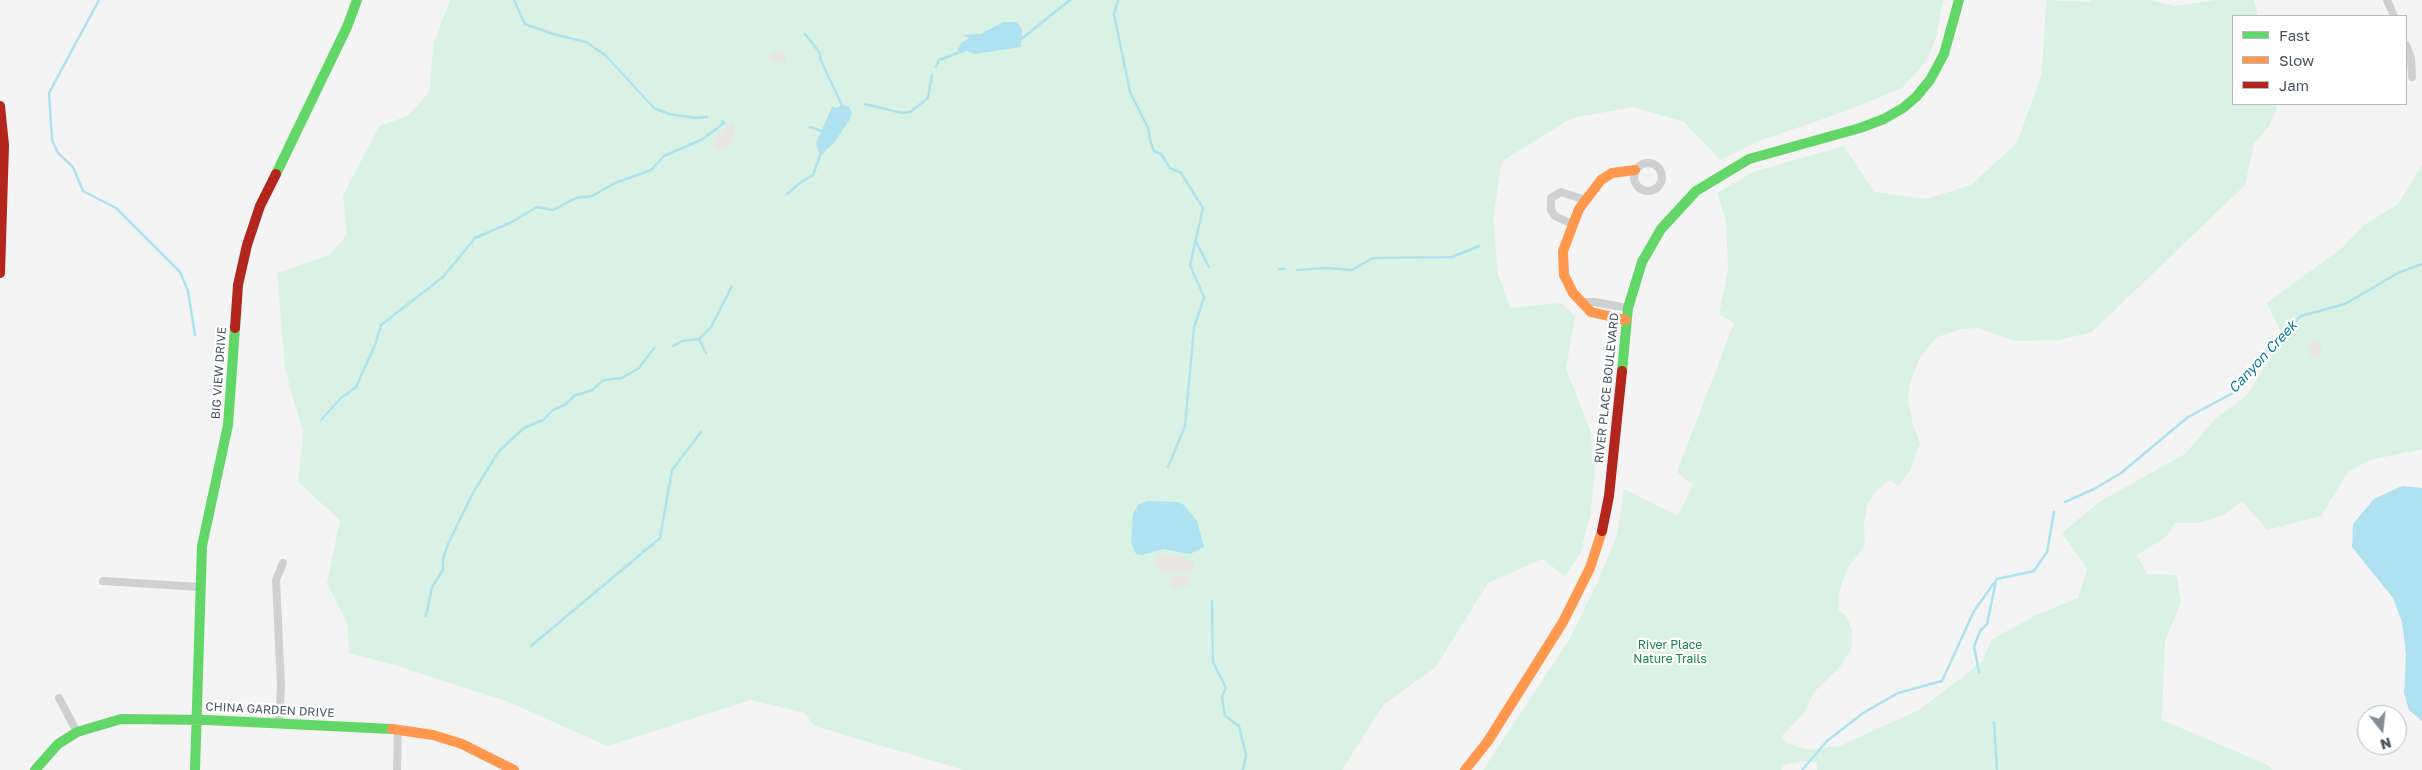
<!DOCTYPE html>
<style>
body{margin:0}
#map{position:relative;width:2422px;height:770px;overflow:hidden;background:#f4f4f4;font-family:"Golos Text",sans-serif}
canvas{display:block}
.legend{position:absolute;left:2232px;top:15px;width:175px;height:90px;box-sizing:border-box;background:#fff;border:1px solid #b7bbc0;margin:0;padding:6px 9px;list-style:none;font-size:15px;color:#4a5661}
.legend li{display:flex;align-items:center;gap:10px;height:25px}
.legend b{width:25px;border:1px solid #b7bbc0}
.north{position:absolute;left:2357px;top:705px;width:50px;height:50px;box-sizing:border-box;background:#fff;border:1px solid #b7bbc0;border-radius:50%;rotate:164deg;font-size:14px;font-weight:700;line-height:20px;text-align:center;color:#4a5661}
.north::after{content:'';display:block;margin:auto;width:18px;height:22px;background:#868d94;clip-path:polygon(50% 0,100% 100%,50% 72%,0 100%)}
</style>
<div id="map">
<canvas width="2422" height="770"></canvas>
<ul class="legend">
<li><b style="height:6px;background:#63d668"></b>Fast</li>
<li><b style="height:6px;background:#ff974d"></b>Slow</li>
<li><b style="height:6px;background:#b3261e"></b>Jam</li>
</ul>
<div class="north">N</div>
</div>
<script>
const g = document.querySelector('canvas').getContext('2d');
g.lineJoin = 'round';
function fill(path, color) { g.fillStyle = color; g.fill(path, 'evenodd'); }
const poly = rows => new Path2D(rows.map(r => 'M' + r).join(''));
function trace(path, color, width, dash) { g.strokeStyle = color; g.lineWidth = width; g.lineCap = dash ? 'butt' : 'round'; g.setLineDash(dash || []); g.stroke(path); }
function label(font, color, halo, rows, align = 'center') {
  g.font = font + ' "Golos Text",sans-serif'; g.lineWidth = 4.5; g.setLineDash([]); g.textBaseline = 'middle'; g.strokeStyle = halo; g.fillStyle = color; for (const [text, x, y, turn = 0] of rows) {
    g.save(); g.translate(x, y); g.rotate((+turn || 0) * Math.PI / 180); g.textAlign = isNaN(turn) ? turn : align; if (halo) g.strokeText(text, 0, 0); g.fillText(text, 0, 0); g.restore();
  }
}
const green = poly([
 [450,0,1943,0,1936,37,1927,60,1902,88,1846,111,1756,142,1720,160,1684,122,1634,107,1572,118,1502,161,1493,218,1498,274,1510,308,1561,303,1575,316,1566,369,1590,430,1595,473,1590,516,1580,554,1565,576,1542,559,1488,583,1435,668,1384,704,1342,770,964,770,814,726,805,713,751,700,607,746,509,702,398,666,349,653,347,623,327,583,340,520,298,482,303,432,285,369,277,273,329,255,347,235,343,196,379,126,408,116,429,92,434,43],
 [2046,0,2090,2,2091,0,2149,0,2175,6,2216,0,2254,0,2258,16,2233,16,2233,104,2276,104,2277,108,2269,126,2254,143,2245,185,2092,332,2059,340,2016,341,1978,328,1962,329,1937,337,1920,357,1909,386,1908,400,1913,425,1920,443,1910,471,1898,486,1890,480,1877,490,1868,503,1864,524,1865,545,1846,571,1839,593,1838,610,1847,617,1852,630,1852,647,1840,667,1815,691,1804,713,1782,736,1786,743,1808,750,1840,746,1919,710,1983,661,1991,640,2036,615,2078,598,2087,569,2062,533,2099,502,2185,454,2215,419,2247,395,2276,349,2282,334,2267,303,2342,248,2364,225,2398,204,2422,165,2422,449,2370,460,2348,472,2321,516,2267,530,2242,501,2224,515,2198,523,2175,523,2166,537,2137,555,2147,574,2176,575,2181,602,2165,641,2162,720,2270,766,2272,770,1817,770,1817,762,1804,761,1784,765,1781,770,1483,770,1569,640,1598,581,1617,535,1624,489,1678,516,1693,485,1677,472,1734,323,1719,314,1728,271,1726,221,1717,193,1753,172,1844,146,1874,192,1926,199,1971,185,2017,143,2042,73]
]);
const sand = poly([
 [785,51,786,64,769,59,772,53],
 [732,121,735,128,732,140,727,147,719,149,715,146,714,140,722,134,723,130],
 [2312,339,2319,341,2321,347,2322,354,2316,358,2312,357,2308,351,2309,344],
 [1158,554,1181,556,1194,562,1195,570,1185,573,1161,572,1155,563],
 [1177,575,1187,576,1191,582,1186,587,1172,589,1170,580]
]);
const water = poly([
 [1003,22,1016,22,1020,26,1022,31,1021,47,975,54,964,50,957,52,961,43,969,38,963,35,981,34],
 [841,104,849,107,852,112,849,121,833,144,820,156,816,143,832,107,838,108],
 [2402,486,2422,488,2422,721,2409,710,2404,693,2406,654,2402,622,2393,598,2352,547,2353,524,2374,499],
 [1147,501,1178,502,1184,505,1197,521,1204,547,1190,554,1163,549,1142,555,1136,554,1131,543,1133,514,1138,505]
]);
const stream = poly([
 [99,0,49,93,52,140,58,153,73,167,83,191,116,208,180,272,188,291,195,335],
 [514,0,525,24,553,34,586,42,605,55,654,108,669,114,695,118,707,117],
 [1118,0,1114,14,1130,92,1148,128,1151,144,1154,151,1161,154,1170,168,1181,173,1203,208,1190,265,1204,297,1194,328,1185,426,1168,467],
 [805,34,820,53,821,61,842,105],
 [1020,40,1070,0],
 [936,67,939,60,966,50],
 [865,104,902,113,910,112,928,98,932,75],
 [810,127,825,132],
 [787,194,800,183,813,175,821,153],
 [1196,242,1209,267],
 [1279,269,1284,269],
 [1297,270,1327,268,1352,270,1373,258,1452,257,1479,246],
 [699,339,706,353],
 [673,346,682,341,699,339,711,327,732,286],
 [321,420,341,398,356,387,375,345,381,325,443,277,475,238,512,222,537,207,553,210,576,198,592,196,615,183,651,170,664,156,703,139,724,123,722,121],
 [2065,502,2094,489,2121,473,2188,417,2233,393,2247,378,2275,340,2301,316,2345,304,2398,273,2422,264],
 [1212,601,1213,662,1226,688,1222,696,1225,716,1239,726,1246,755,1243,770],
 [426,616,432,587,443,570,443,559,448,544,474,491,499,451,524,428,543,420,553,410,565,405,574,396,592,390,604,380,622,378,639,368,654,348],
 [531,646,660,538,672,470,701,432],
 [1979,672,1974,647,1980,631,1987,624,1996,581],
 [1994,722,1997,770],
 [1802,770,1827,741,1863,713,1898,693,1942,681,1974,611,1997,579,2034,571,2047,552,2054,512]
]);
const street = poly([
 [2387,0,2394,16],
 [2406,45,2411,58,2412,77],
 '1634 177a14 14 0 1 1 28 0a14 14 0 1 1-28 0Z',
 [1572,224,1555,216,1551,210,1551,198,1561,192,1585,200],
 [1582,302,1594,302,1628,308],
 [103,581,200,587],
 [59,698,77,732],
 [279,723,281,686,276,580,283,563],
 [397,770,398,729]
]);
const fast = poly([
 [276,174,347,27,357,0],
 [1622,371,1628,308,1642,262,1661,229,1696,191,1749,159,1860,128,1884,119,1903,108,1916,97,1930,80,1944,54,1959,0],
 [35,770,58,744,77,732,121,719,207,720,392,729],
 [195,770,202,546,228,425,235,328]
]);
const slow = poly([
 [1626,320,1591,312,1573,293,1564,275,1563,251,1579,209,1601,180,1612,173,1635,170],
 [392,729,433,735,462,744,514,770],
 [1465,770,1488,741,1563,622,1590,568,1602,531]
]);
const jam = poly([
 [0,106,4,145,0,273],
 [235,328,238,285,247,245,260,206,276,174],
 [1602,531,1609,496,1622,371]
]);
const streetNames = [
 ["BIG VIEW DRIVE",219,373,-86],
 ["RIVER PLACE BOULEVARD",1607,388,-84],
 ["CHINA GARDEN DRIVE",270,710,3]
];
const parkNames = [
 ["River Place",1670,645],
 ["Nature Trails",1670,659]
];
const waterNames = [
 ["Canyon Creek",2263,357,-47]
];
fill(green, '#d9f2e3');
fill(sand, '#e7e6e1');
fill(water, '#aee2f0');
trace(stream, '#aee2f0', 2.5);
trace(street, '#ced0d2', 8);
trace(fast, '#63d668', 10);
trace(slow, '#ff974d', 10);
trace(jam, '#b3261e', 10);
label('12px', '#4a5661', '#fff', streetNames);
label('12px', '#17864f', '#fff', parkNames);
label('italic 14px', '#0c7c9b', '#fff', waterNames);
</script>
